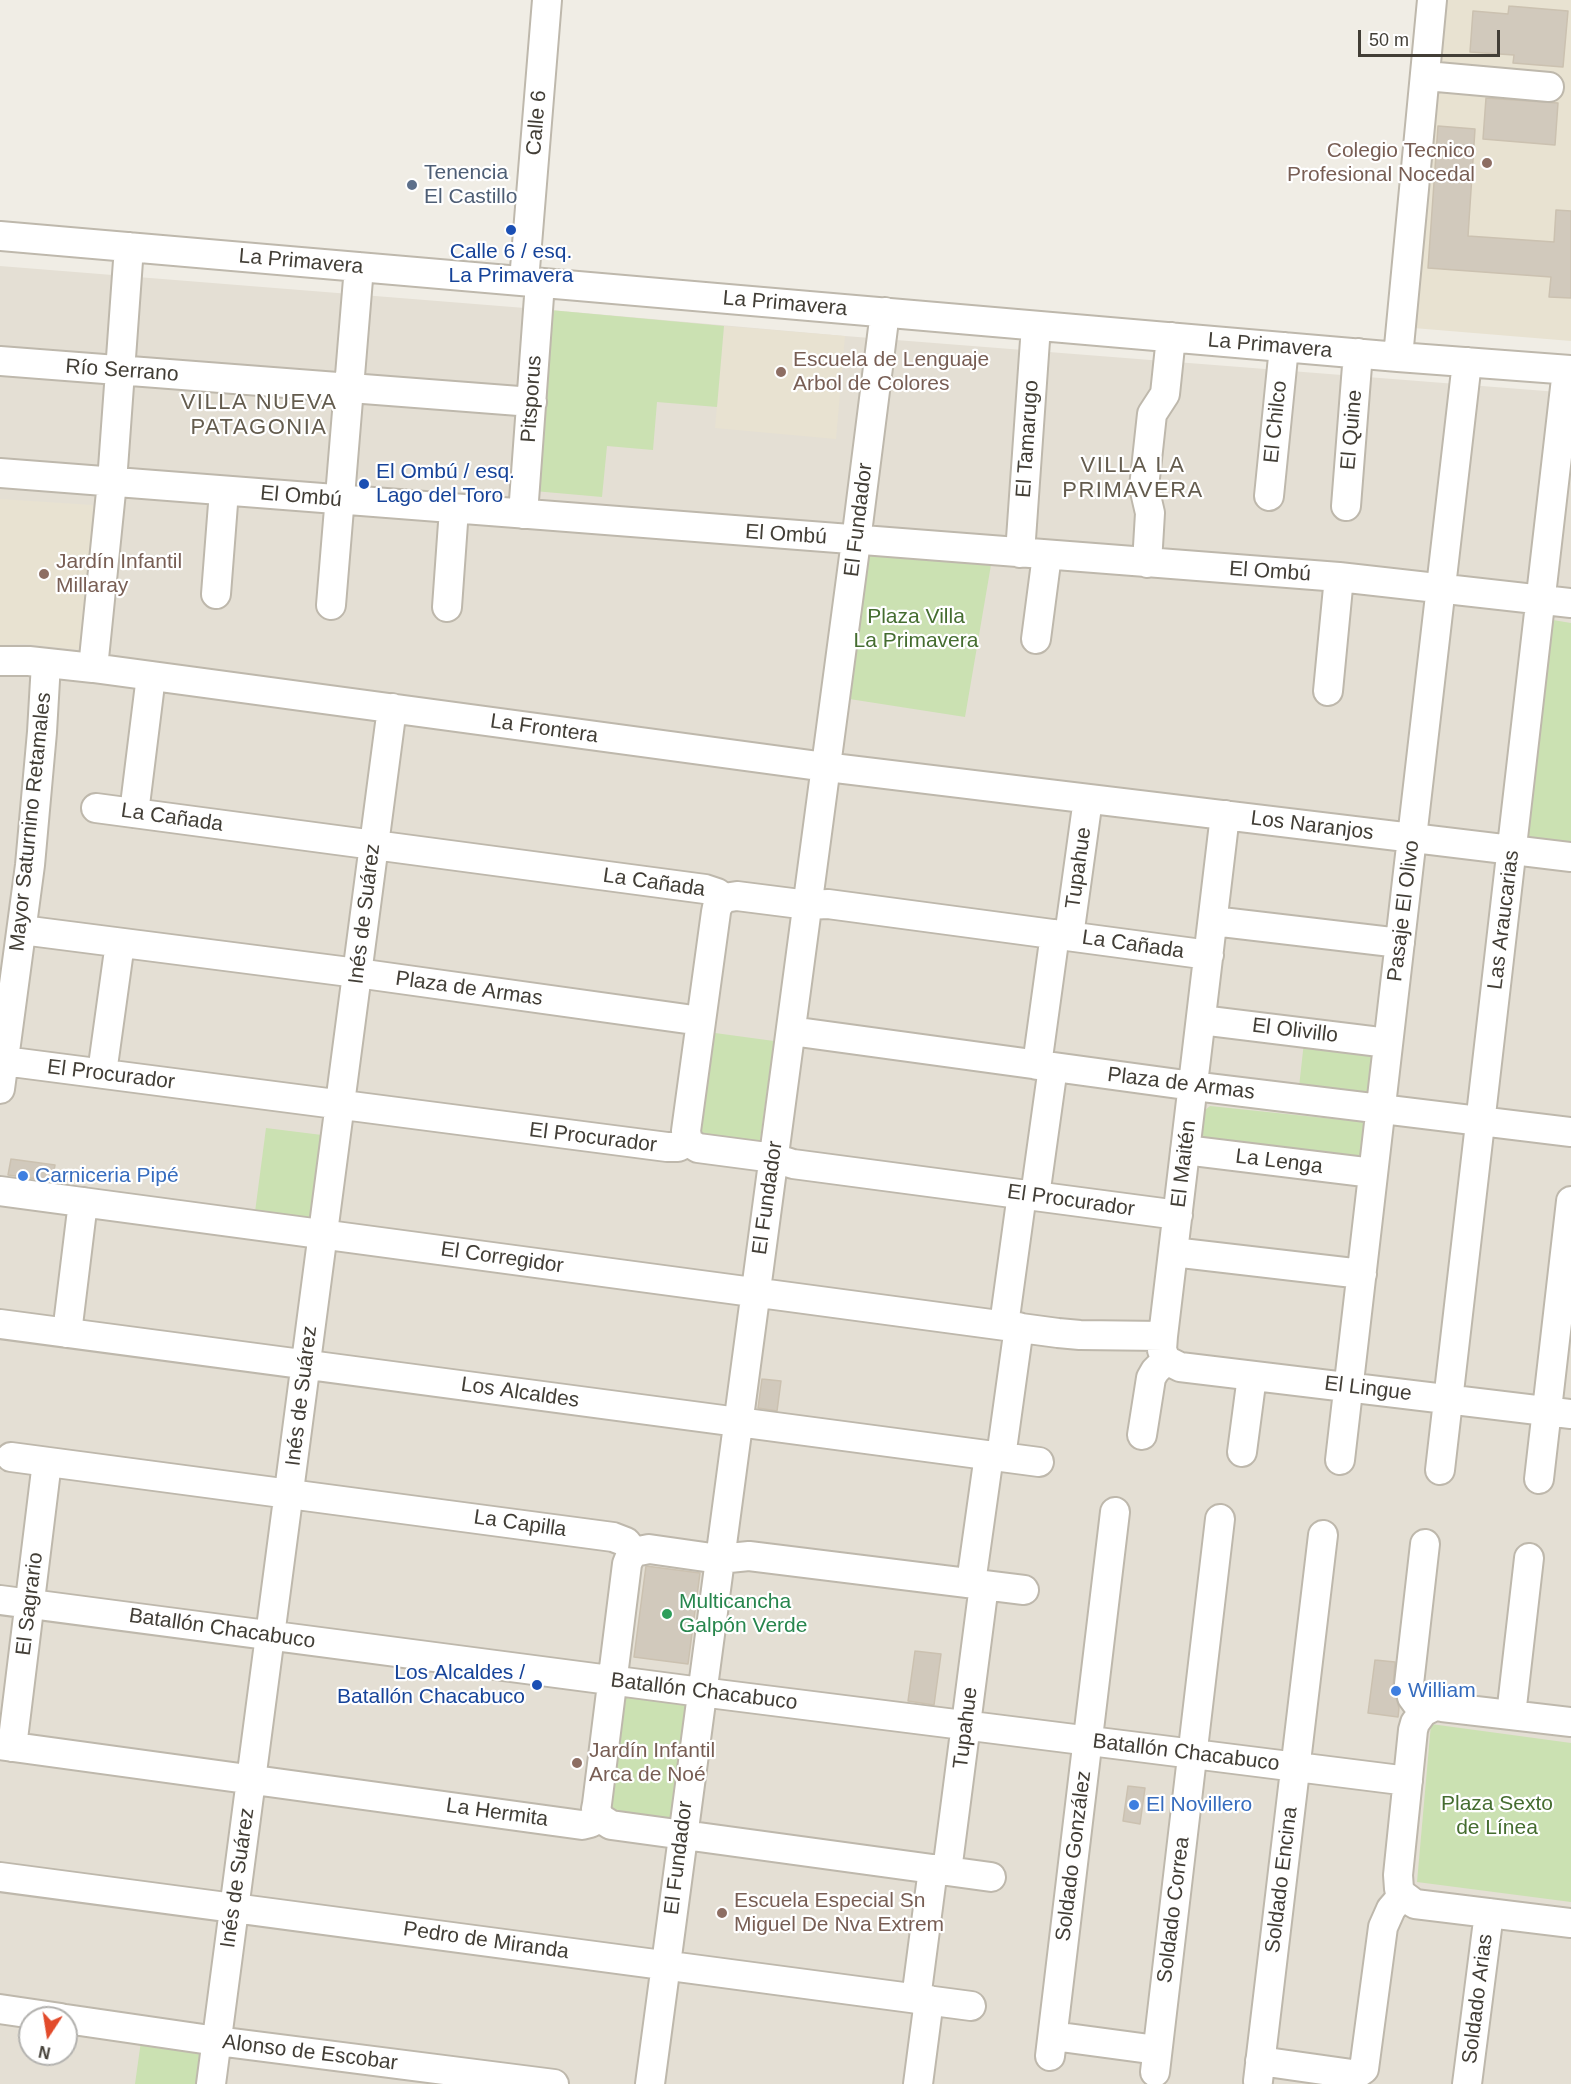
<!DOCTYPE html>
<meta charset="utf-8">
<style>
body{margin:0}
#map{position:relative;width:1571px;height:2084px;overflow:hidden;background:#f0ede5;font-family:Helvetica,sans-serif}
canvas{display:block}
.north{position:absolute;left:18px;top:2006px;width:60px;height:60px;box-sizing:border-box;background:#fff;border:2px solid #b3b2af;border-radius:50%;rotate:192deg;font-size:16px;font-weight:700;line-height:24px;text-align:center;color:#423e36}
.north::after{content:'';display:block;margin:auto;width:21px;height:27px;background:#e24b2b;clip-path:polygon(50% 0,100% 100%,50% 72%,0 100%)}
.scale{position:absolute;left:1358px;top:30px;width:142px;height:27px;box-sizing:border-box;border:3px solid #423e36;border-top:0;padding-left:8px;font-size:18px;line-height:21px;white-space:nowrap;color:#423e36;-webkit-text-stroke:4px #fff;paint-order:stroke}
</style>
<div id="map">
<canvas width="1571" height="2084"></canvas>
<div class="north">N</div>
<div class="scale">50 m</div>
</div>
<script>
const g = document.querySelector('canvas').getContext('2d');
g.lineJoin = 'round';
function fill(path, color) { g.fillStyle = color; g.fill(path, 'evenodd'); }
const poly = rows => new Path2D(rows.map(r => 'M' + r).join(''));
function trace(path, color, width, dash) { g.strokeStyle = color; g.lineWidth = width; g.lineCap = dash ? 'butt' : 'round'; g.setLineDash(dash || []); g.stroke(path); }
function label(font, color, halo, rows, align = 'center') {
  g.font = font + ' Helvetica,sans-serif'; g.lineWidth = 4.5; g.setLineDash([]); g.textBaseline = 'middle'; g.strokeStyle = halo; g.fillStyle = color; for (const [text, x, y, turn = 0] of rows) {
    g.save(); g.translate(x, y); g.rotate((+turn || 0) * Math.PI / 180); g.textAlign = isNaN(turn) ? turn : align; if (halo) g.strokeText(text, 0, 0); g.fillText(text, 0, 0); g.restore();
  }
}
const residential = poly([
 [0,266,550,310,845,336,1571,393,1571,2084,0,2084],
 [30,2018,66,2018,66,2054,30,2054]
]);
const education = poly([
 [1417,0,1571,0,1571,341,1389,326],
 [724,326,845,336,836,439,715,428],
 [0,499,93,505,83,650,25,644,0,645]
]);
const green = poly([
 [550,310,724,326,717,407,657,402,653,450,607,446,602,497,534,491],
 [863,549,992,559,965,717,843,698],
 [1553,620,1571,623,1571,844,1528,839],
 [715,1033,774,1041,759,1147,700,1139],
 [1304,1042,1380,1051,1375,1088,1366,1095,1299,1087],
 [1210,1106,1372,1123,1366,1164,1200,1145,1204,1111],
 [266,1128,322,1135,310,1218,255,1212],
 [624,1693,690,1703,673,1822,608,1813],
 [1431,1724,1571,1743,1571,1902,1417,1882],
 [141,2041,204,2049,200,2084,135,2084]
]);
const building = poly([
 [1509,6,1568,11,1563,67,1513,63,1514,55,1470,52,1473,11,1508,14,1509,6],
 [1486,98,1558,103,1555,145,1483,139,1486,98],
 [1438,126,1475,129,1468,236,1554,242,1556,210,1571,211,1571,298,1549,297,1551,277,1428,268,1438,126],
 [11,1159,55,1165,52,1181,8,1175,11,1159],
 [762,1379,781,1381,777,1411,758,1408,762,1379],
 [646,1566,700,1573,688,1664,634,1657,646,1566],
 [915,1651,941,1654,934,1705,908,1701,915,1651],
 [1375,1660,1395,1662,1393,1687,1399,1708,1398,1717,1368,1713,1375,1660],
 [1128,1786,1145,1788,1140,1824,1123,1821,1128,1786]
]);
const minor = poly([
 [1426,76,1549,87],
 [0,236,1398,357,1571,370],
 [524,281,547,0],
 [1398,357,1432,0],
 [0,361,532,402],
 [0,473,1339,577,1571,603],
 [1269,496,1284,347],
 [1346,506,1358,353],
 [523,514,540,283],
 [1020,553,1036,326],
 [1147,563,1150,513,1144,487,1152,414,1165,394,1171,337],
 [216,594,224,491],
 [331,605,359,267],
 [447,607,454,509],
 [1036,639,1047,555],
 [0,661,29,661,93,668,826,767,1571,857],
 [93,668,112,482,129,247],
 [1328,691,1339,577],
 [96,808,705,889,717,893,724,898],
 [134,813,151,676],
 [724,898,737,896,808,905,828,904,1209,955],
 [1213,921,1400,943],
 [22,930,357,973,701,1021],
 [1069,936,1088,799],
 [1201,1020,1388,1043],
 [791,1031,1193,1086,1571,1132],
 [4,1061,667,1147,678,1147,688,1142],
 [1037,1065,1055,934],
 [102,1073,120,943],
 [0,1089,30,865,42,732,46,663],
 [688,1142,698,1148,774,1158,793,1164,1178,1215],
 [688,1142,686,1131,716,912,717,907,724,898],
 [1185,1150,1373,1173],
 [0,1191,1058,1333,1080,1335,1163,1336],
 [1035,1196,1053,1067],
 [1173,1252,1362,1274],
 [0,1324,1039,1462],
 [1004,1325,1022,1194],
 [67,1333,83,1202],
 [1166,1360,1162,1350,1163,1336,1225,815],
 [1166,1360,1180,1367,1571,1414],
 [1142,1435,1151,1378,1155,1371,1166,1360],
 [1242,1452,1252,1376],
 [11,1457,613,1537,626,1542,634,1552],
 [1001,1457,1019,1327],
 [1340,1460,1467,362],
 [1440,1470,1567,370],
 [1539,1479,1571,1201],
 [634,1552,649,1549,719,1559,749,1556,1024,1590],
 [971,1583,989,1455],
 [0,1600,701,1692,1408,1781],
 [1423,1712,1412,1697,1409,1684,1425,1544],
 [1511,1715,1529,1558],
 [1571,1722,1442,1707,1435,1706,1423,1712,1415,1723,1413,1730,1398,1875,1399,1889,1403,1895,1415,1904,1571,1923],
 [0,1745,582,1825,590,1823,600,1818],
 [12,1747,47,1462],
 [600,1818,611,1825,991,1877],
 [600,1818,596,1809,597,1804,627,1564,629,1559,634,1552],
 [947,1871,984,1585],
 [0,1877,971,2006],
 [916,1999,933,1869],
 [0,2009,61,2018],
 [66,2019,217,2041,554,2084],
 [1053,2036,1157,2050],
 [1050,2056,1115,1512],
 [1260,2061,1352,2074,1357,2074,1364,2069,1383,1927,1391,1909,1403,1895],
 [1155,2072,1220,1519],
 [1258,2081,1323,1535],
 [211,2084,392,708],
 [650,2084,856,541,885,312],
 [918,2084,929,2000],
 [1467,2084,1489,1913]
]);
const markers = [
 [1487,163,6,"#8d6e63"],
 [412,185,6,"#5c6f8a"],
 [511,230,6,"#1a4fb4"],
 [781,372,6,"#8d6e63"],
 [364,484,6,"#1a4fb4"],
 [44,574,6,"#8d6e63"],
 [23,1176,6,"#3f7fe0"],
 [667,1614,6,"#2e9e5b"],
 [537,1685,6,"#1a4fb4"],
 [1396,1691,6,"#3f7fe0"],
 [577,1763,6,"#8d6e63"],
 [1134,1805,6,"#3f7fe0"],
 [722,1913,6,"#8d6e63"]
];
const streetNames = [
 ["Calle 6",537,123,-85],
 ["La Primavera",301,262,5],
 ["La Primavera",785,304,5],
 ["La Primavera",1270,346,5],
 ["Río Serrano",122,371,4],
 ["Pitsporus",532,399,-86],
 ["El Chilco",1276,422,-84],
 ["El Quine",1352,430,-85],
 ["El Tamarugo",1028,439,-86],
 ["El Ombú",301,497,5],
 ["El Fundador",859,520,-83],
 ["El Ombú",786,535,4],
 ["El Ombú",1270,572,4],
 ["La Frontera",544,729,8],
 ["La Cañada",172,818,8],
 ["Mayor Saturnino Retamales",31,822,-84],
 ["Los Naranjos",1312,826,7],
 ["Tupahue",1079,868,-82],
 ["La Cañada",654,883,8],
 ["Pasaje El Olivo",1404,911,-83],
 ["Inés de Suárez",365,914,-83],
 ["Las Araucarias",1504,920,-83],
 ["La Cañada",1133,945,8],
 ["Plaza de Armas",469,989,8],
 ["El Olivillo",1295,1031,7],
 ["El Procurador",111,1075,7],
 ["Plaza de Armas",1181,1084,7],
 ["El Procurador",593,1138,7],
 ["La Lenga",1279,1162,7],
 ["El Maitén",1184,1164,-83],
 ["El Fundador",768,1198,-82],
 ["El Procurador",1071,1201,8],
 ["El Corregidor",502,1258,8],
 ["El Lingue",1368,1389,7],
 ["Los Alcaldes",520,1393,8],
 ["Inés de Suárez",302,1396,-83],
 ["La Capilla",520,1524,8],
 ["El Sagrario",30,1604,-83],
 ["Batallón Chacabuco",222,1629,8],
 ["Batallón Chacabuco",704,1692,7],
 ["Tupahue",966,1728,-83],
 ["Batallón Chacabuco",1186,1753,7],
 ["La Hermita",497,1813,8],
 ["Soldado González",1074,1856,-83],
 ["El Fundador",679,1858,-83],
 ["Inés de Suárez",238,1878,-82],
 ["Soldado Encina",1282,1880,-83],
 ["Soldado Correa",1174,1910,-83],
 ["Pedro de Miranda",486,1941,8],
 ["Soldado Arias",1478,1999,-83],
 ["Alonso de Escobar",310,2053,7]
];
const educationNames = [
 ["Colegio Tecnico",1475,151,"right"],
 ["Profesional Nocedal",1475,175,"right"],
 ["Escuela de Lenguaje",793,360],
 ["Arbol de Colores",793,384],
 ["Jardín Infantil",56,562],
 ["Millaray",56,586],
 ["Jardín Infantil",589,1751],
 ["Arca de Noé",589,1775],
 ["Escuela Especial Sn",734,1901],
 ["Miguel De Nva Extrem",734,1925]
];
const serviceNames = [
 ["Tenencia",424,173],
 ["El Castillo",424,197]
];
const transitNames = [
 ["Calle 6 / esq.",511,252],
 ["La Primavera",511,276],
 ["El Ombú / esq.",376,472,"left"],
 ["Lago del Toro",376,496,"left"],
 ["Los Alcaldes /",525,1673,"right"],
 ["Batallón Chacabuco",525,1697,"right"]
];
const parkNames = [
 ["Plaza Villa",916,617],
 ["La Primavera",916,641],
 ["Plaza Sexto",1497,1804],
 ["de Línea",1497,1828]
];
const shopNames = [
 ["Carniceria Pipé",35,1176],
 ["William",1408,1691],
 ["El Novillero",1146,1805]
];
const leisureNames = [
 ["Multicancha",679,1602],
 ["Galpón Verde",679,1626]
];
const neighbourhoodNames = [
 ["VILLA NUEVA",259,403],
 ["PATAGONIA",259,428],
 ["VILLA LA",1133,466],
 ["PRIMAVERA",1133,491]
];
fill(residential, '#e4dfd4');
fill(education, '#e8e2d1');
fill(green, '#cbe1b2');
fill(building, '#d1c9bc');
trace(building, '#cbc1b0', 1.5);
trace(minor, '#beb8ac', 32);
trace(minor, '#fff', 28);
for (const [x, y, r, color] of markers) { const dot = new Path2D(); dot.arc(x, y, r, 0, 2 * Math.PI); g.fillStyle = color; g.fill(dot); trace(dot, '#fff', 2); }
label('21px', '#423e36', '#fff', streetNames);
label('21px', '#785e54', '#fff', educationNames, 'left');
label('21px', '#4e5e75', '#fff', serviceNames, 'left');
label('21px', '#164399', '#fff', transitNames);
label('21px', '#456d30', '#fff', parkNames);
label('21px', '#366cbe', '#fff', shopNames, 'left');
label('21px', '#27864d', '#fff', leisureNames, 'left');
g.letterSpacing = '1.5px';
label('22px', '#645c4e', '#fff', neighbourhoodNames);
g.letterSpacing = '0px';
</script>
